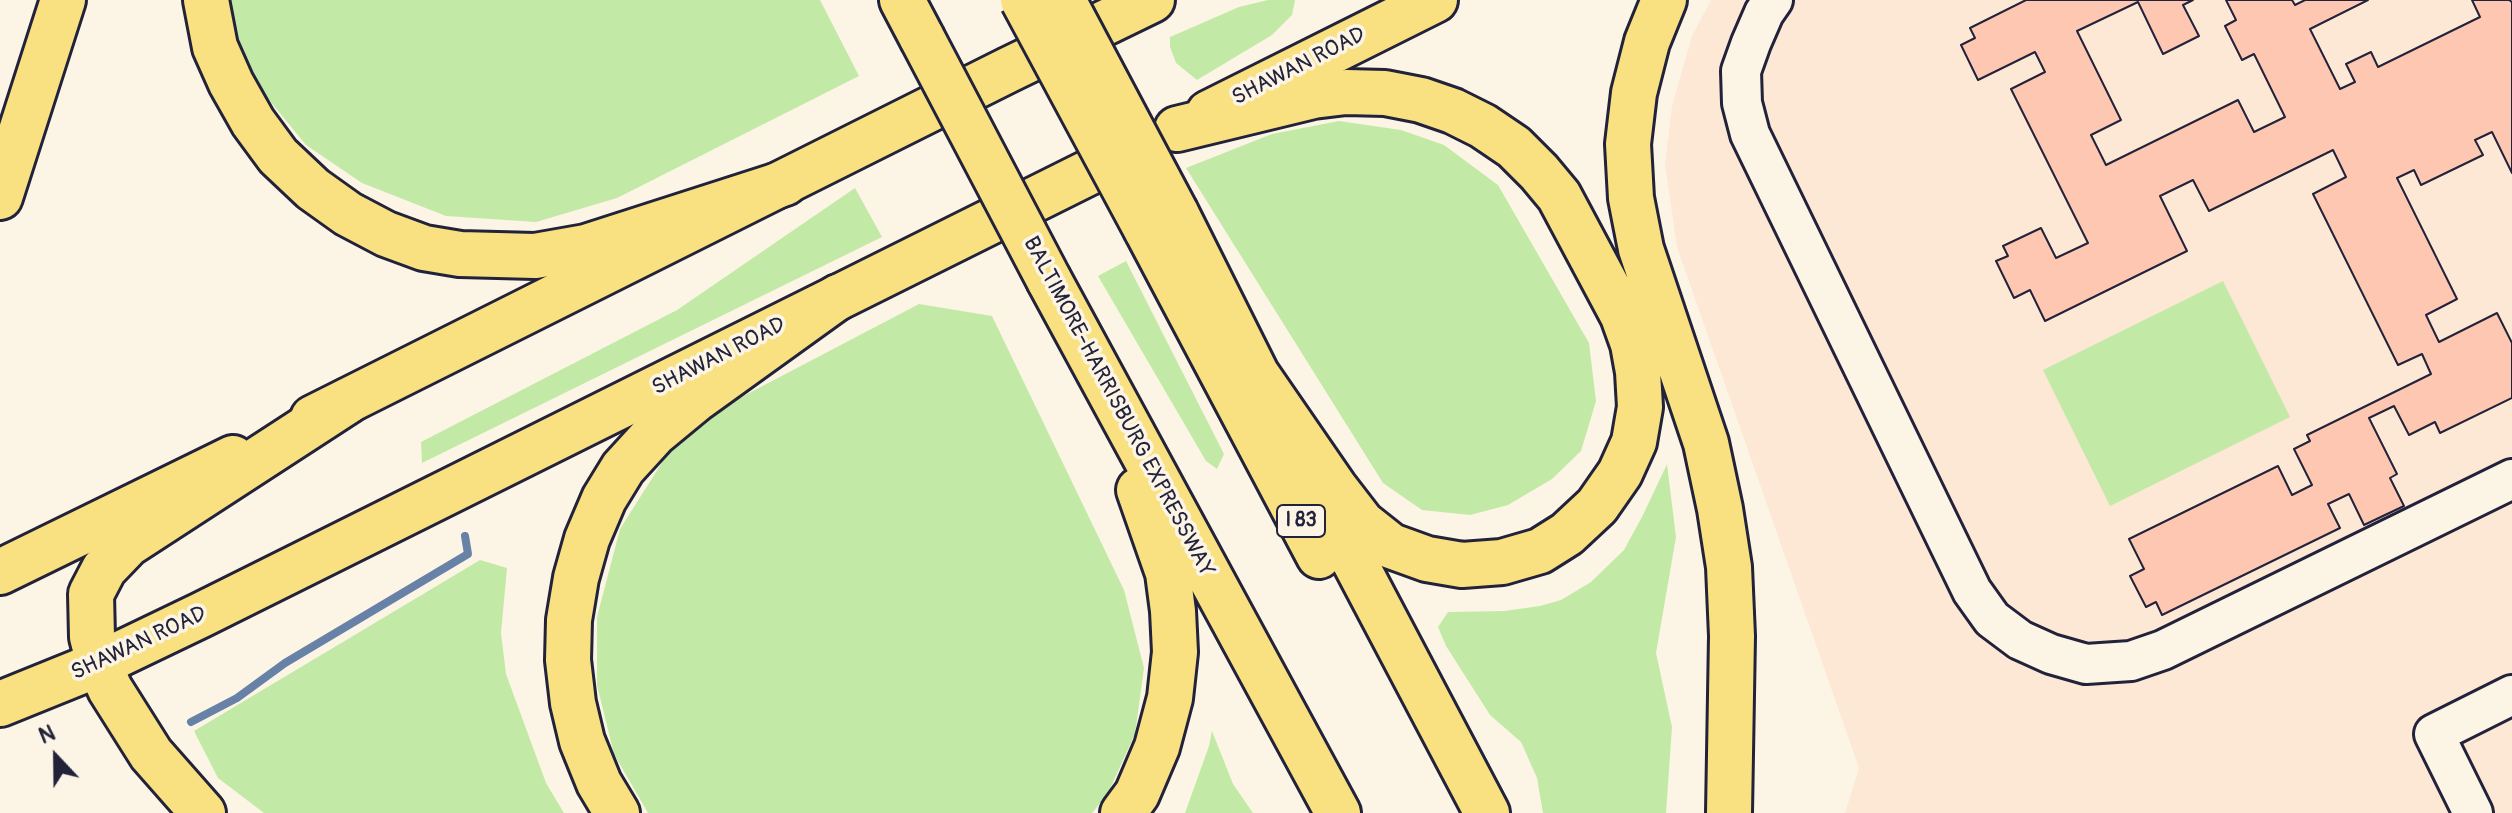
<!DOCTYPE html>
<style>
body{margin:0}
#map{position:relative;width:2512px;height:813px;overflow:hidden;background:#fcf5e5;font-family:Pangolin,sans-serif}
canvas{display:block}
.north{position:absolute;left:16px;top:717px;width:80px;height:80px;-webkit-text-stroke:6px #fcf5e5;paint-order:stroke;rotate:338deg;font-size:22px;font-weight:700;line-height:32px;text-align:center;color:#22223b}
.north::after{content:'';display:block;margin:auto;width:28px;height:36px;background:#22223b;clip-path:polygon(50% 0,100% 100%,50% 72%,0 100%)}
</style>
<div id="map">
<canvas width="2512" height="813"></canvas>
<div class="north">N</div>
</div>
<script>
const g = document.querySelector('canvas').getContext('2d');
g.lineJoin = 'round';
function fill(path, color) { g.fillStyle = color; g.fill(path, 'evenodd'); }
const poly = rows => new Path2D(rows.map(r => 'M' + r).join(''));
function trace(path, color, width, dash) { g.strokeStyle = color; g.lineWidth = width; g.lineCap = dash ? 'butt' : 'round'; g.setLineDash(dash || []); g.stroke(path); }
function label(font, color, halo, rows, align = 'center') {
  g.font = font + ' Pangolin,sans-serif'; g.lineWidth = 7; g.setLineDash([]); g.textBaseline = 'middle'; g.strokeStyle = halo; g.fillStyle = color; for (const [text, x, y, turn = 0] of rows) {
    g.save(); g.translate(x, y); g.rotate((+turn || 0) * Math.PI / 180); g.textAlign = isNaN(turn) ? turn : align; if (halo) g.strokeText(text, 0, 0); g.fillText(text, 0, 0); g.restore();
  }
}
const built = poly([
 [1711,0,2512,0,2512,813,1845,813,1859,768,1677,247,1665,165,1672,106,1692,36]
]);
const green = poly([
 [226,0,820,0,859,76,617,198,536,222,446,216,362,183,306,145,261,90,232,27],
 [1268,0,1295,0,1292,15,1272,35,1197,80,1176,63,1170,47,1170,37,1239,7],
 [1339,121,1401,130,1444,145,1498,185,1589,343,1596,401,1581,451,1552,479,1508,505,1470,515,1422,510,1383,483,1186,168,1272,134],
 [855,188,882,237,422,463,421,442,677,310],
 [1126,261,1224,454,1217,469,1206,461,1098,276],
 [2223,281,2290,417,2110,506,2043,370],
 [919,304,992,316,1124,590,1144,668,1135,734,1108,793,1092,813,648,813,614,754,597,685,597,617,620,529,668,453,734,401],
 [1667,464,1676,537,1656,653,1672,727,1666,813,1543,813,1537,778,1521,742,1490,715,1446,646,1438,627,1448,612,1504,611,1540,606,1561,600,1591,582,1624,550,1643,515],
 [480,560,507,568,501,633,506,674,546,783,564,813,264,813,218,778,194,731],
 [1212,731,1233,784,1253,813,1185,813,1209,746]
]);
const stream = poly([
 [191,722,237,698,285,663,468,554,465,536]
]);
const building = poly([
 [2026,0,2193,0,2183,5,2199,36,2163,54,2138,2,2077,31,2121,120,2091,135,2106,165,2238,100,2254,132,2285,117,2254,54,2242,60,2225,26,2236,20,2226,0,2292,0,2295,5,2305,0,2368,0,2310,29,2340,89,2355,82,2346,64,2371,52,2378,67,2480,17,2472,0,2509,0,2512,2,2512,173,2492,132,2475,140,2483,155,2421,185,2414,170,2397,178,2457,299,2426,315,2439,342,2497,313,2512,343,2512,398,2440,433,2435,422,2409,435,2394,406,2369,418,2397,474,2390,478,2404,506,2364,525,2349,494,2328,504,2340,528,2162,615,2156,602,2146,607,2130,576,2144,569,2129,539,2278,466,2292,495,2312,485,2294,449,2310,441,2307,435,2431,374,2422,354,2398,365,2313,194,2346,177,2333,150,2209,211,2193,180,2160,196,2187,251,2045,321,2030,290,2014,298,1996,261,2008,256,2003,246,2041,228,2056,258,2088,243,2011,89,2045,72,2035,52,1978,80,1961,45,1975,38,1970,28,2026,0]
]);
const minor = poly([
 [1773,0,1764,13,1751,43,1741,71,1742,103,1750,134,1972,591,1992,619,2020,640,2051,654,2086,664,2131,661,2163,650,2512,479],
 [2473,813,2434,734,2512,695]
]);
const major = poly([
 [1209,113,1435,0],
 [313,418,1008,70,1152,0],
 [0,572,233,458],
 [0,704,99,664,201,615,1144,145]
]);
const highway = poly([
 [206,0,215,47,231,83,253,122,278,156,313,189,348,214,386,234,424,248,460,254,535,256,586,247,785,183],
 [902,0,922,38],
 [1664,0,1647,42,1634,93,1628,144,1631,198,1641,249,1706,443,1720,509,1729,567,1732,636,1729,813],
 [1177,129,1313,96,1346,92,1385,93,1421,100,1453,111,1483,126,1514,147,1539,172,1559,196,1623,316,1633,344,1638,372,1640,407,1634,442,1620,473,1597,506,1567,534,1540,551,1502,562,1462,565,1427,559,1391,546,1362,523,1335,488,1253,369],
 [0,197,63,0],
 [1176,213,1266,393],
 [1146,229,1319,556],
 [1049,280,1338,813],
 [1322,500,1487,813],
 [203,813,151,754,110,689,99,664,92,637,91,594,104,569,128,544,348,401],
 [617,813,599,783,582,741,573,703,568,660,569,620,576,578,587,539,604,499,623,468,655,433,695,400,838,297],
 [1123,813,1137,794,1157,747,1170,698,1175,652,1173,611,1168,573,1139,490]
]);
const highwayBridge = poly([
 [1023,0,1146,229],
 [1063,0,1176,213],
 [922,38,1049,280]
]);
const shields = [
 [1301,521,48]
];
const shieldNames = [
 ["I 83",1301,521]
];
const streetNames = [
 ["SHAWAN ROAD",1299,67,-27],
 ["SHAWAN ROAD",719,357,-27],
 ["BALTIMORE-HARRISBURG EXPRESSWAY",1118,407,62],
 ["SHAWAN ROAD",139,644,-25]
];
fill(built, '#fde7d5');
fill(green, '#c2eaa6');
trace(stream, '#6882a7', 8);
fill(building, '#fec7b1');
trace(building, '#22223b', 2);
trace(minor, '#22223b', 44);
trace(major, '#22223b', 50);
trace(highway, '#22223b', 50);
trace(minor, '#fcf5e5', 38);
trace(major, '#f9e181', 44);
trace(highway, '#f9e181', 44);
trace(highwayBridge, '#22223b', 50, []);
trace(highwayBridge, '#f9e181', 44);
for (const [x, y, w] of shields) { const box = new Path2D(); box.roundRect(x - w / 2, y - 16, w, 32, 6); g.fillStyle = '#fcf5e5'; g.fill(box); trace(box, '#22223b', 2); }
label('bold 20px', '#22223b', null, shieldNames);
label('22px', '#22223b', '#fcf5e5', streetNames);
</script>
